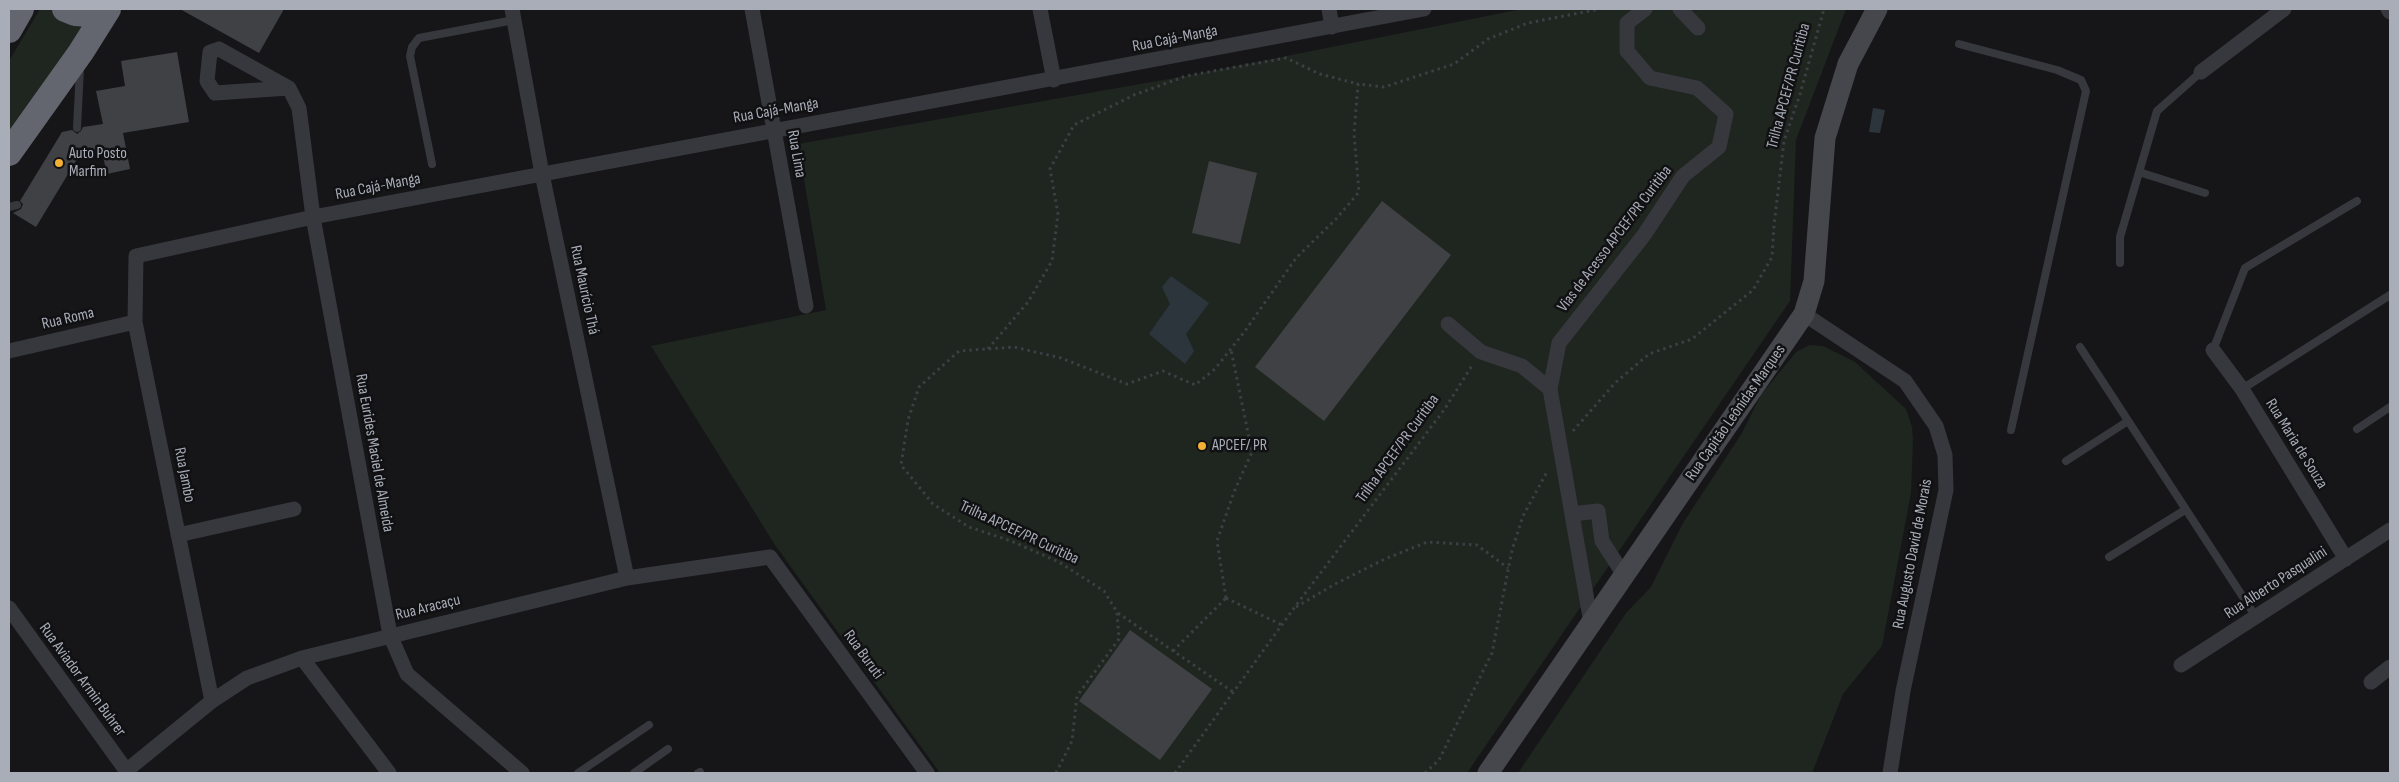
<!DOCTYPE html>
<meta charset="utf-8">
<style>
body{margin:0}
#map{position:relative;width:2399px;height:782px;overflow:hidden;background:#161618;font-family:"Sofia Sans Condensed",sans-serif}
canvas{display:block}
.frame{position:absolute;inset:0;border:10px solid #a8adb8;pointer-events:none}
</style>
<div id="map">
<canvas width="2399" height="782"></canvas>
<div class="frame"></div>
</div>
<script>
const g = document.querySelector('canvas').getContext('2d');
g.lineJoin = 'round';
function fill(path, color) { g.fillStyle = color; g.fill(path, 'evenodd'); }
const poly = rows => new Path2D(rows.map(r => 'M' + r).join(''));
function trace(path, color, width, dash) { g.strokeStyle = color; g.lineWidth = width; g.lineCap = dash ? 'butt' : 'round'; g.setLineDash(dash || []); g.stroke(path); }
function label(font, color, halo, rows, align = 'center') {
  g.font = font + ' "Sofia Sans Condensed",sans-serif'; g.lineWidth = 5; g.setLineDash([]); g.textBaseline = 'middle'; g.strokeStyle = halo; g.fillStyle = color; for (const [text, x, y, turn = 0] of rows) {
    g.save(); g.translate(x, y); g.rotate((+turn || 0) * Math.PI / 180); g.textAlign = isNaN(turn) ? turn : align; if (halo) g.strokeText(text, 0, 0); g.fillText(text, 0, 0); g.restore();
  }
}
const green = poly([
 [40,9,105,9,9,136,9,61],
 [1522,9,1846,9,1796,140,1790,301,1467,773,940,773,775,545,651,346,826,310,798,144,1186,76],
 [1809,345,1823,346,1855,362,1906,409,1912,427,1913,440,1911,493,1882,646,1843,694,1812,773,1518,773,1626,613,1651,587,1683,523,1742,433,1761,395,1796,352]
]);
const water = poly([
 [1873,108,1885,110,1880,133,1869,132],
 [1171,276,1209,303,1186,334,1194,351,1185,364,1149,334,1170,304,1162,287]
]);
const building = poly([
 [180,9,284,9,259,53],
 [177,52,189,122,123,133,130,169,107,174,102,152,79,156,36,227,13,213,21,209,23,204,20,201,62,132,72,130,77,134,81,131,83,127,103,124,96,91,125,86,121,61],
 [1209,161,1257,173,1240,244,1192,233],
 [1382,201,1451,255,1324,421,1255,367],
 [1130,630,1212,689,1160,760,1079,701]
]);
const path = poly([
 [988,349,1028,302,1052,261,1058,214,1050,169,1074,125,1134,95,1186,76,1286,58,1320,74,1358,84],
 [1573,431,1615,383,1649,354,1692,339,1753,290,1772,257,1774,225,1784,141,1800,94,1824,9],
 [1226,598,1217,541,1234,492,1252,452,1231,350],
 [1226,598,1282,625],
 [1296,607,1335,584,1385,559,1427,542,1477,545,1508,568],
 [1118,613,1233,692],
 [1173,651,1226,598],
 [1056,773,1072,741,1077,696,1119,639,1117,612,1104,591,1059,562,1011,541,969,527,933,504,901,465,908,420,919,387,959,351,1014,347,1061,358,1127,384,1163,371,1195,385,1215,369,1245,331,1296,258,1336,219,1359,192,1354,134,1358,84,1384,87,1454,64,1488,39,1528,23,1599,9],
 [1175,773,1294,608,1444,410,1473,364],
 [1425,773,1439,760,1492,653,1512,550,1523,516,1548,470]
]);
const lane = poly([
 [1959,44,2057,70,2081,80,2086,91,2011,430],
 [77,128,80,68],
 [432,164,410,56,412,47,419,38,514,20],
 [2139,172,2205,193],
 [9,207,17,205],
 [2120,263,2120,237,2157,111,2201,72],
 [2080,347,2256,617],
 [2213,350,2245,268,2357,201],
 [2242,389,2390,295],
 [2357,429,2390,407],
 [2066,461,2128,421],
 [2109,557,2185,510],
 [578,773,649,725],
 [634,773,668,749],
 [698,773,700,772]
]);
const street = poly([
 [512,9,542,174,627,578],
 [752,9,806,306],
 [1040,9,1054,80],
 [1329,9,1332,27],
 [1680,9,1698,28],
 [2388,9,2390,12],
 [219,49,289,88,215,93,207,81,210,52,219,49],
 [2201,72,2284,9],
 [289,88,299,108,313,217,390,635,407,674,522,773],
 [1804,314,1905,381,1936,426,1945,455,1946,490,1903,691,1890,773],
 [1448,324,1481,352,1522,366,1550,389,1591,623],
 [2213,350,2242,389,2346,559],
 [9,351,135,322],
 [1550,389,1559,343,1644,235,1683,176,1719,147,1726,114,1697,88,1650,78,1627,51,1627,23,1645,9],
 [1572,514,1598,511,1602,541,1624,575],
 [178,535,294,509],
 [9,608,128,773],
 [302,658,389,773],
 [2181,665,2390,530],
 [2371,682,2390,667],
 [212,701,135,322,136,256,313,217,1424,9],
 [126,771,212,701,247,678,302,658,627,578,770,557,927,773]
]);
const secondary = poly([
 [1488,773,1804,314,1814,281,1825,138,1848,64,1877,9]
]);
const highway = poly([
 [65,9,75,13,90,14,102,9],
 [9,30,21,9],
 [9,153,81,52,108,9]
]);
const markers = [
 [59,163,5,"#f2b134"],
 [1202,446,5,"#f2b134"]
];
const streetNames = [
 ["Rua Cajá-Manga",1175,39,-11],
 ["Trilha APCEF/PR Curitiba",1789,86,-75],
 ["Rua Cajá-Manga",776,111,-10],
 ["Rua Lima",796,154,80],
 ["Rua Cajá-Manga",378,187,-11],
 ["Vias de Acesso APCEF/PR Curitiba",1615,239,-53],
 ["Rua Maurício Thá",584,290,78],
 ["Rua Roma",68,319,-13],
 ["Rua Capitão Leônidas Marques",1736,413,-55],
 ["Rua Maria de Souza",2296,444,58],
 ["Trilha APCEF/PR Curitiba",1398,449,-54],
 ["Rua Eurides Maciel de Almeida",374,453,80],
 ["Rua Jambo",184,475,79],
 ["Trilha APCEF/PR Curitiba",1019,533,25],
 ["Rua Augusto David de Morais",1913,554,-79],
 ["Rua Alberto Pasqualini",2276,583,-33],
 ["Rua Aracaçu",428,608,-14],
 ["Rua Buruti",863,655,54],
 ["Rua Aviador Armin Buhrer",82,680,54]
];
const poiNames = [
 ["Auto Posto",69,154],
 ["Marfim",69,172],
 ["APCEF/ PR",1212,446]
];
fill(green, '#1e261f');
fill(water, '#2c353c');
fill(building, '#404145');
trace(path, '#3d3f44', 3, [2.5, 4]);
trace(lane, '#37383d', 8);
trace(street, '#37383d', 15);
trace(secondary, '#45474d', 21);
trace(highway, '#63666e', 26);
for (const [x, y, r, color] of markers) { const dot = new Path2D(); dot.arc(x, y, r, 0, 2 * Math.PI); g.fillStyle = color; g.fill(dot); trace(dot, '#111113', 2); }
label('16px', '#a8adb8', '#111113', streetNames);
label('16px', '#a8adb8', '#111113', poiNames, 'left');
</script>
